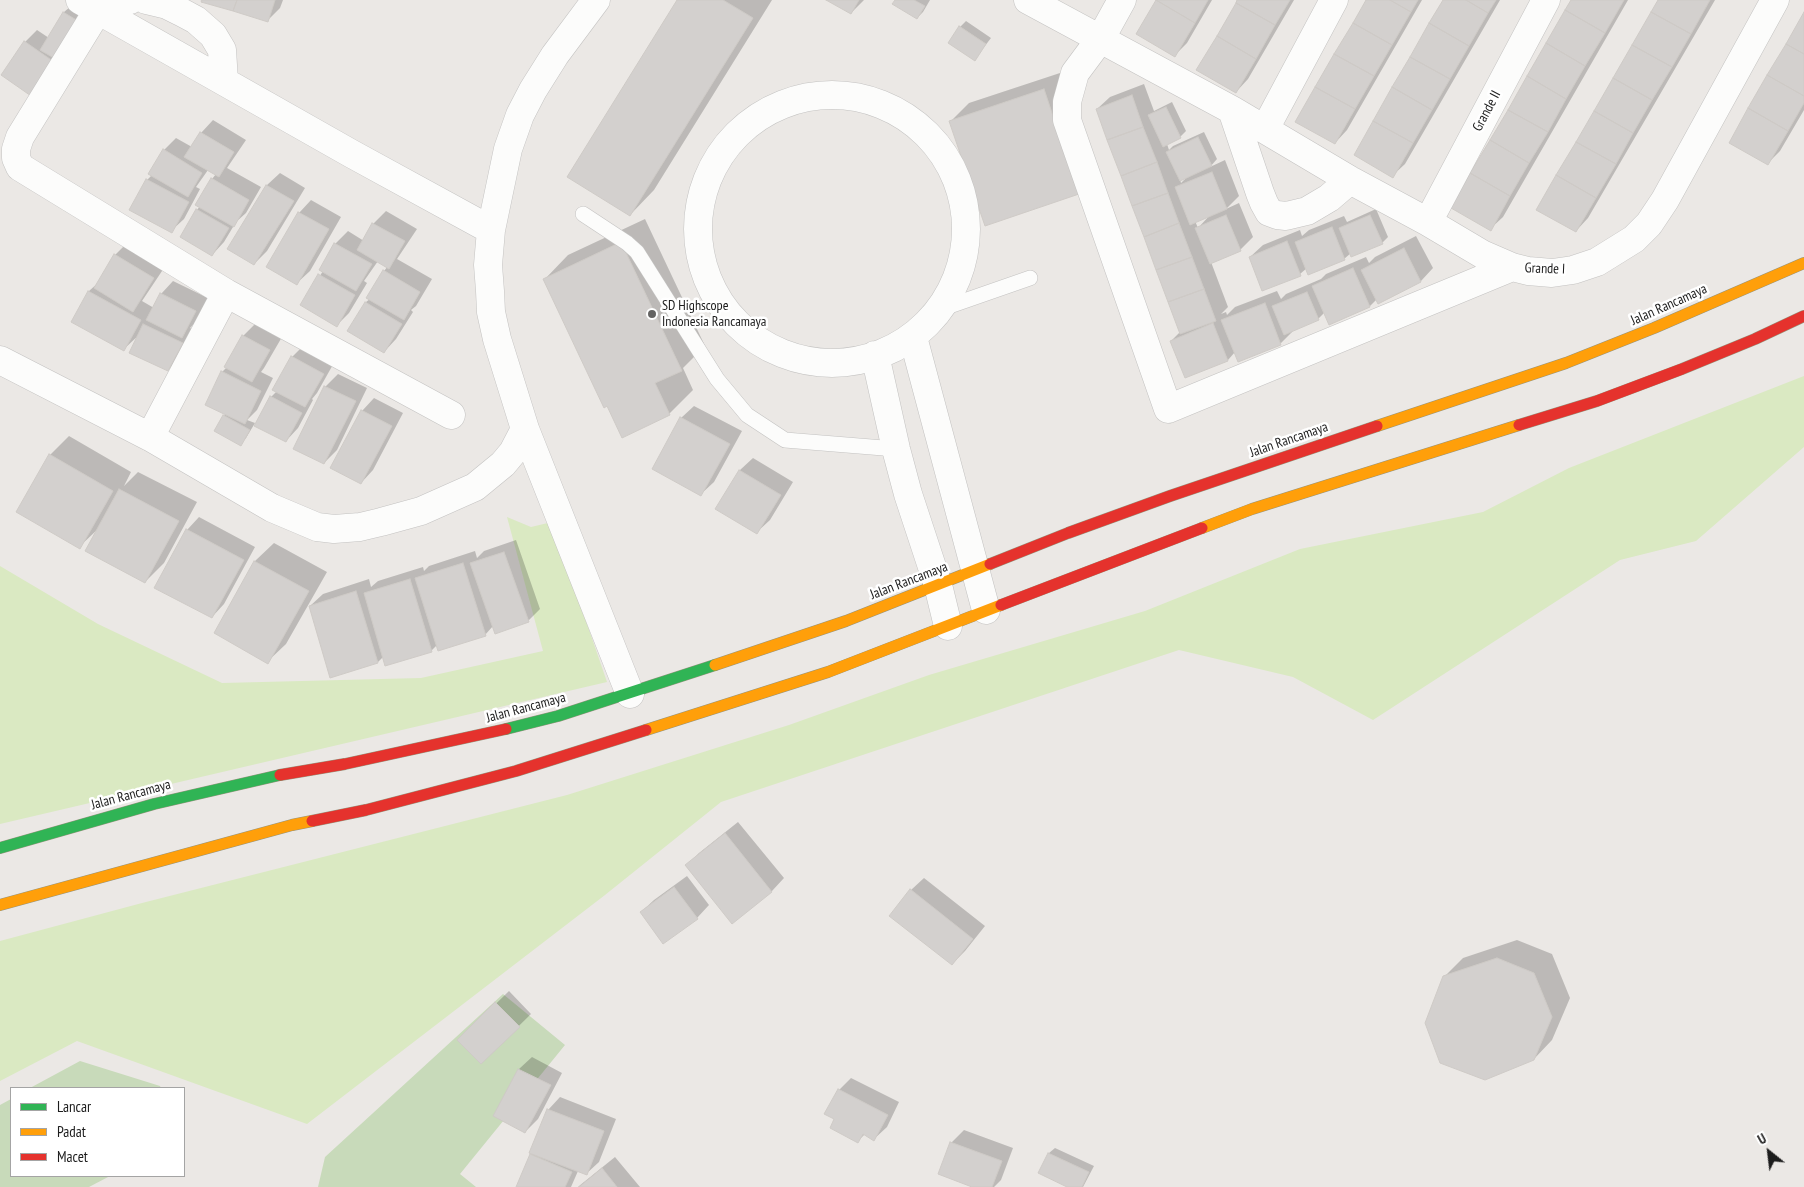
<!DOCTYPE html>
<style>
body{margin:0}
#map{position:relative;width:1804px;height:1187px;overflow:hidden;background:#ebe8e5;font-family:"PT Sans Narrow",sans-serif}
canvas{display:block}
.legend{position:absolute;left:10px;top:1087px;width:175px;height:90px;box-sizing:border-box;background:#fff;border:1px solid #a4a4a4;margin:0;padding:6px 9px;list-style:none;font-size:15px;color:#1c1c1c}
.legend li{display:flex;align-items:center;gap:10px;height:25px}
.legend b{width:25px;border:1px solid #a4a4a4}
.north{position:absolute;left:1744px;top:1127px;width:50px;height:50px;-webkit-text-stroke:4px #fff;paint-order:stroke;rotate:331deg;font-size:14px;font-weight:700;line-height:20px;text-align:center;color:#1c1c1c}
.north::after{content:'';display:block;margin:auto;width:18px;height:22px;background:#1c1c1c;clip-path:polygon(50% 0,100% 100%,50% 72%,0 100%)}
</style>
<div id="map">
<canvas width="1804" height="1187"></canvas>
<ul class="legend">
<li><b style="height:6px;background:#30b455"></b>Lancar</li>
<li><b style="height:6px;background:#ff9f0a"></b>Padat</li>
<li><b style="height:6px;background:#e5322d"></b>Macet</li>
</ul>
<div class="north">U</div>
</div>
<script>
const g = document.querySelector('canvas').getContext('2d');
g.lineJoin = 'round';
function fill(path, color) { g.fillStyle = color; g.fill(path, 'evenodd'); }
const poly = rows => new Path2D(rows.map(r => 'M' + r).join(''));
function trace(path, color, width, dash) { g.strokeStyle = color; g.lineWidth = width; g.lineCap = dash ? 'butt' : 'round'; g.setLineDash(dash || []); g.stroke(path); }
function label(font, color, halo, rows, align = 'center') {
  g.font = font + ' "PT Sans Narrow",sans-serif'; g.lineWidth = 5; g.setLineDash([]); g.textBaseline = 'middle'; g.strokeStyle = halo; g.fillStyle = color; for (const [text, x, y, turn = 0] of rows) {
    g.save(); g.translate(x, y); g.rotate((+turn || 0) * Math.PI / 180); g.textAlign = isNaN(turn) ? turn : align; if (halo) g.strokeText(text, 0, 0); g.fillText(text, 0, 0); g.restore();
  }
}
const grass = poly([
 [1804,376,1804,447,1696,541,1620,560,1373,720,1293,677,1179,650,721,802,605,895,307,1124,77,1041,0,1081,0,941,142,903,567,795,789,725,929,675,1145,611,1300,549,1483,512,1569,468],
 [507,517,531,527,552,522,607,682,0,824,0,566,98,624,222,683,421,678,543,651]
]);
const forest = poly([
 [503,994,565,1045,460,1174,476,1187,318,1187,325,1157],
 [80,1061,160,1086,161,1088,30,1088],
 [11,1099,11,1176,110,1176,89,1187,0,1187,0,1105]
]);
const shadow = poly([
 [200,0,283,0,280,8,268,20],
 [678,0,772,0,654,190,630,215],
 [828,0,864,0,851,13],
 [896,0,930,0,923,12,917,18],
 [1157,0,1212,0,1187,43,1175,55],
 [1239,0,1294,0,1248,79,1236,92],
 [1367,0,1422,0,1347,130,1335,143],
 [1444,0,1500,0,1405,164,1392,176],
 [1573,0,1628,0,1503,217,1490,229],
 [1659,0,1715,0,1588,218,1576,231],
 [70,7,88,18,46,84,25,42,37,30,49,38,64,12],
 [1804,15,1804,110,1780,151,1768,163],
 [966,21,991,38,975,59,960,27],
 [1063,72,1097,175,951,121,969,103],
 [1144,84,1154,111,1172,102,1186,131,1180,137,1167,144,1169,150,1173,146,1204,132,1217,159,1210,167,1225,160,1239,196,1226,209,1239,203,1253,237,1240,250,1211,262,1228,307,1221,314,1226,312,1227,315,1235,307,1277,291,1281,299,1286,294,1321,279,1326,274,1366,257,1369,263,1375,257,1416,236,1433,268,1421,281,1379,302,1377,299,1370,306,1330,323,1325,312,1318,319,1292,330,1293,331,1280,344,1235,352,1228,360,1186,376,1171,341,1180,332,1097,109,1110,97],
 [1188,176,1181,183,1180,179],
 [1210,215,1198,228,1195,221],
 [213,120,246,140,227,168,261,187,246,213,236,222,224,242,212,255,197,210,200,206,212,179,216,174,208,170,196,187,200,189,184,219,171,231,147,180,152,175,164,150,176,138,192,147,201,133],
 [280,173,305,188,267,251,254,264,229,249,267,185],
 [311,200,341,217,310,271,297,283,299,213],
 [1376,209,1388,237,1382,243,1351,253,1344,259,1307,268,1300,274,1250,257,1263,245,1300,230,1302,236,1309,230,1344,216,1347,222],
 [386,211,417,229,397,259,432,279,416,306,411,310,413,312,396,339,384,352,366,302,370,299,384,271,388,266,378,261,364,281,367,283,349,313,337,325,301,305,323,271,335,244,348,231,364,241,373,224],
 [645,219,705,346,683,368,693,390,669,414,544,280,568,255],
 [128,242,166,265,142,301,154,308,161,294,173,281,208,298,194,324,190,328,194,330,181,357,168,370,140,334,124,349,73,321,89,291,99,282,115,255],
 [256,323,282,337,264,368,261,372,273,378,257,410,247,420,255,423,246,438,240,444,224,416,226,413,222,372,227,367,243,336],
 [304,345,335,361,317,393,312,399,313,400,298,428,286,441,271,397,277,391,292,357],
 [338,374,367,388,337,450,324,463,325,387],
 [374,398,403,413,373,470,361,483,362,411],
 [694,406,742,431,714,482,701,494,681,418],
 [69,436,131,472,124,486,138,472,197,502,164,563,145,582,98,529,79,547,50,455],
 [753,458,793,482,770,520,757,532,717,508,740,470],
 [199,517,255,547,224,604,212,617,187,530],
 [516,540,540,609,528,621,493,626,485,635,437,645,431,651,384,656,378,662,310,606,323,594,369,579,371,587,378,581,423,567,424,571,429,566,475,551,477,558,484,551],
 [274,543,327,572,286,644,267,662,215,633,255,561],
 [738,822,784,878,772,891,732,922,686,866,699,853],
 [687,876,709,905,697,918,641,912,654,900],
 [924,878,985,926,965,951,952,964,911,890],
 [1517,940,1552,954,1570,998,1552,1040,1534,1059,1444,977,1463,958],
 [509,991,531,1014,481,1063,459,1040],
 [532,1057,562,1073,538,1119,525,1132,495,1116,519,1069],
 [851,1078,899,1102,887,1127,874,1139,865,1134,858,1141,836,1119,839,1090],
 [560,1097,616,1119,599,1162,586,1174,578,1171,571,1187,518,1187,548,1110],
 [964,1130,1013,1148,1001,1180,994,1187,975,1187,951,1143],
 [1055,1148,1094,1166,1083,1187,1070,1187,1040,1172,1049,1153],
 [615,1157,640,1187,578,1187,579,1186]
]);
const building = poly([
 [202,0,237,0,233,11,201,2,202,0],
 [237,0,275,0,268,22,233,11,237,0],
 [677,0,723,0,753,18,630,216,567,177,677,0],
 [826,0,859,0,851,14,826,0],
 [895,0,914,0,925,6,917,19,892,4,895,0],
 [1156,0,1195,23,1175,57,1136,34,1156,0],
 [1156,0,1208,0,1195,23,1156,0],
 [1237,0,1290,0,1275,25,1236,3,1237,0],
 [1366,0,1390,0,1411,12,1392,45,1353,23,1366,0],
 [1390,0,1418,0,1411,12,1390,0],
 [1443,0,1466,0,1488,13,1469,46,1429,23,1443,0],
 [1466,0,1496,0,1488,13,1466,0],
 [1571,0,1624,0,1605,33,1565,10,1571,0],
 [1658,0,1710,0,1691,34,1651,12,1658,0],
 [1236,3,1275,25,1256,59,1217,36,1236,3],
 [1565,10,1605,33,1585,66,1546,43,1565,10],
 [63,12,83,24,61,62,40,50,63,12],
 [1651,12,1691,34,1672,67,1632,45,1651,12],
 [1804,12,1804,54,1786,44,1804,12],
 [1353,23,1392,45,1374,76,1334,54,1353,23],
 [1429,23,1469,46,1450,79,1410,57,1429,23],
 [959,26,986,44,975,61,948,43,959,26],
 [1217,36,1256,59,1236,93,1196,70,1217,36],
 [24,41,57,64,34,98,1,75,24,41],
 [1546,43,1585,66,1566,99,1527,76,1546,43],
 [1786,44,1804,54,1804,96,1767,75,1786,44],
 [1632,45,1672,67,1652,100,1613,78,1632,45],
 [1334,54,1374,76,1355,109,1315,87,1334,54],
 [1410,57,1450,79,1432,110,1392,87,1410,57],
 [1767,75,1804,96,1804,103,1788,131,1748,108,1767,75],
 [1527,76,1566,99,1548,132,1508,110,1527,76],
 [1613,78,1652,100,1633,133,1594,111,1613,78],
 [1315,87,1355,109,1335,144,1295,122,1315,87],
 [1392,87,1432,110,1413,143,1373,121,1392,87],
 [1044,89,1079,194,985,226,949,121,1044,89],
 [1132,95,1143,127,1107,140,1096,109,1132,95],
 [1166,107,1181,138,1163,147,1148,115,1166,107],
 [1748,108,1788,131,1768,165,1729,143,1748,108],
 [1508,110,1548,132,1529,163,1490,140,1508,110],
 [1594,111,1633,133,1616,164,1576,142,1594,111],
 [1373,121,1413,143,1393,178,1354,155,1373,121],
 [1143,127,1157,162,1121,176,1107,140,1143,127],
 [200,132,234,152,219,177,184,157,200,132],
 [1198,137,1212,166,1180,181,1166,152,1198,137],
 [1490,140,1529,163,1510,196,1470,173,1490,140],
 [1576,142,1616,164,1596,198,1556,175,1576,142],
 [163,149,202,173,188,197,148,174,163,149],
 [1157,162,1168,193,1132,206,1121,176,1157,162],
 [1212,172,1227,209,1190,225,1175,187,1212,172],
 [1470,173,1510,196,1491,231,1451,208,1470,173],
 [1556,175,1596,198,1576,232,1536,210,1556,175],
 [211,178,249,200,234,227,195,205,211,178],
 [146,179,189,202,172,233,129,210,146,179],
 [266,185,294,201,254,265,227,249,266,185],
 [1168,193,1179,223,1144,237,1132,206,1168,193],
 [196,209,229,228,212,256,180,237,196,209],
 [298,212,329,229,297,285,266,267,298,212],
 [1226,215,1241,251,1210,264,1195,228,1226,215],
 [1370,215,1383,244,1351,257,1339,228,1370,215],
 [372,223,405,241,389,269,357,250,372,223],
 [1179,223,1192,257,1156,270,1144,237,1179,223],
 [1332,227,1345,260,1308,275,1295,242,1332,227],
 [1287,241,1301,276,1262,291,1249,257,1287,241],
 [621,242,682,371,655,383,670,415,622,438,607,406,604,408,543,279,621,242],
 [334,243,372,264,356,291,319,270,334,243],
 [1404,248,1421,282,1378,304,1361,270,1404,248],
 [114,254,154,278,133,312,94,288,114,254],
 [1192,257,1204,289,1168,302,1156,270,1192,257],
 [1353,268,1370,307,1329,325,1312,286,1353,268],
 [383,270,420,292,404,320,366,298,383,270],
 [318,274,355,295,337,327,300,305,318,274],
 [1204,289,1216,321,1180,334,1168,302,1204,289],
 [88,291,141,320,124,351,71,322,88,291],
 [1307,292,1319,320,1284,335,1272,306,1307,292],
 [160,293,196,311,182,338,146,320,160,293],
 [365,302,402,324,384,353,347,331,365,302],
 [1265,303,1281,345,1238,362,1221,320,1265,303],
 [1213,323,1228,361,1185,378,1170,341,1213,323],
 [143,324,183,343,168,371,129,353,143,324],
 [242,335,270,350,252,382,224,367,242,335],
 [291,356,324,374,305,407,272,390,291,356],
 [221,371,261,391,245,424,205,405,221,371],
 [324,386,356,401,324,464,293,449,324,386],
 [270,396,302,413,286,442,254,426,270,396],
 [361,410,392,426,361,484,330,468,361,410],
 [223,415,250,430,241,446,214,431,223,415],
 [680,417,730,444,701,496,652,469,680,417],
 [49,454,113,491,80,549,16,512,49,454],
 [739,470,781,495,757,534,715,509,739,470],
 [119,489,179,521,145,583,85,551,119,489],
 [186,529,244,560,212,618,154,588,186,529],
 [504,552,529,622,495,634,470,563,504,552],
 [254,561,309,591,268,664,214,633,254,561],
 [463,563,486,636,438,651,415,578,463,563],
 [410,579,432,652,385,666,364,593,410,579],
 [356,591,378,663,330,678,309,606,356,591],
 [725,833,772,892,732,924,685,865,725,833],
 [674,887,698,919,663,944,640,912,674,887],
 [910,889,973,939,952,965,889,916,910,889],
 [1497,958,1534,973,1552,1017,1534,1060,1485,1080,1440,1063,1425,1023,1443,976,1497,958],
 [495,1002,520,1027,481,1064,457,1040,495,1002],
 [518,1069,551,1085,525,1133,493,1116,518,1069],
 [838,1089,888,1115,874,1141,863,1134,858,1143,830,1128,834,1119,824,1114,838,1089],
 [547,1109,604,1131,587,1175,529,1153,547,1109],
 [950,1142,1002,1161,992,1187,972,1187,938,1174,950,1142],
 [1048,1153,1089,1172,1082,1187,1067,1187,1038,1173,1048,1153],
 [530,1154,572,1172,565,1187,516,1187,530,1154],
 [602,1168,617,1187,579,1187,602,1168]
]);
const lane = poly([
 [583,214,627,243,637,252,717,379,747,415,785,440,896,449],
 [941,309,1030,278]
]);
const street = poly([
 [80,0,352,154,491,230],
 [130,0,118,2,98,10,20,137,16,149,16,158,20,167,226,293,451,415],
 [146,0,167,5,181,12,196,20,213,35,222,50,224,81],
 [596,0,555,55,533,90,520,115,508,149,491,230,488,265,490,291,491,312,497,339,525,429,630,694],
 [1028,0,1232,110,1350,180,1428,222,1482,254,1512,267,1528,271,1552,273,1573,270,1597,262,1634,239,1649,224,1665,200,1775,0],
 [1122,0,1101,38,1075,73,1067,102,1067,120,1168,409,1512,267],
 '698 229a134 134 0 1 1 268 0a134 134 0 1 1-268 0Z',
 [1232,110,1260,193,1264,203,1269,212,1277,215,1286,216,1307,211,1329,198,1350,180],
 [1265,129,1334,0],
 [1428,222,1546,0],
 [913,337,986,610],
 [875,355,896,449,908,494,938,585,948,626],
 [0,360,150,437,272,508,317,527,334,529,360,527,381,522,421,511,475,487,503,464,513,452,525,429],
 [150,437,226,293]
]);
const fast = poly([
 [506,729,558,716,715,665],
 [0,848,154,804,280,775]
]);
const slow = poly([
 [1377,426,1566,363,1654,328,1804,263],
 [1202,528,1252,509,1519,425],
 [715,665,846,621,990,564],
 [646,730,828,672,1001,605],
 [0,905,292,825,312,821]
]);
const jam = poly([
 [1519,425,1597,401,1682,369,1755,339,1804,316],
 [990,564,1068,533,1170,496,1377,426],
 [1001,605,1202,528],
 [280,775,345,764,506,729],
 [312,821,366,810,516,771,646,730]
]);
const markers = [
 [652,314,5,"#646362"]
];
const streetNames = [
 ["Grande II",1487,111,-62],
 ["Grande I",1545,269,2],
 ["Jalan Rancamaya",1669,305,-24],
 ["Jalan Rancamaya",1289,440,-19],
 ["Jalan Rancamaya",909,581,-21],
 ["Jalan Rancamaya",526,708,-15],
 ["Jalan Rancamaya",131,795,-15]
];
const poiNames = [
 ["SD Highscope",662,306],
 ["Indonesia Rancamaya",662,322]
];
fill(grass, '#dae9c2');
fill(forest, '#c8daba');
fill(shadow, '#0003');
fill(building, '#d3d0ce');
trace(building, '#cecac6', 1);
trace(lane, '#c3c2c1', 16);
trace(street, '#c3c2c1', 29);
trace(fast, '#95947d', 12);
trace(slow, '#95947d', 12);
trace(jam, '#95947d', 12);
trace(lane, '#fcfcfb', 15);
trace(street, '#fcfcfb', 28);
trace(fast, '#30b455', 11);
trace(slow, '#ff9f0a', 11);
trace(jam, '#e5322d', 11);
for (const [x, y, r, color] of markers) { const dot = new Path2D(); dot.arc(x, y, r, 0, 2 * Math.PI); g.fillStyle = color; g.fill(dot); trace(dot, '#fff', 2); }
label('14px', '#1c1c1c', '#fff', streetNames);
label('14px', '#1c1c1c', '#fff', poiNames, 'left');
</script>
